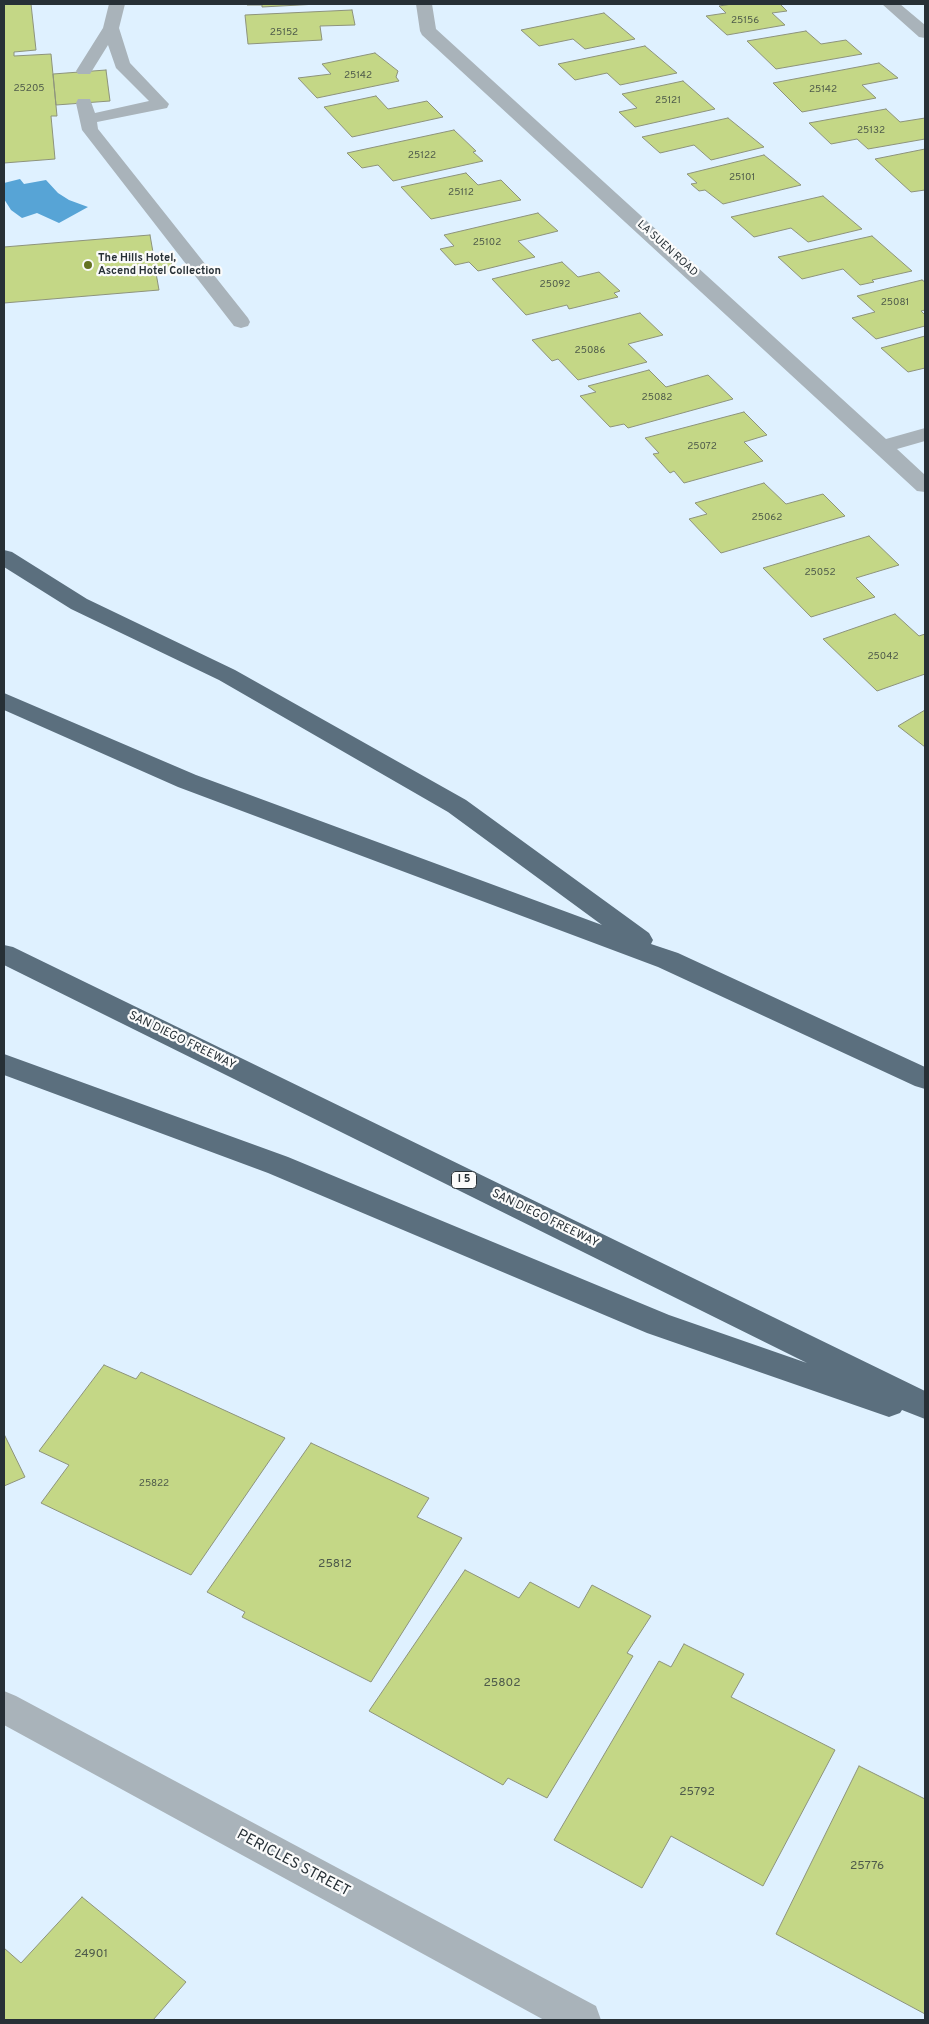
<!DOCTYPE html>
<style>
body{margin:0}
#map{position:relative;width:929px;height:2024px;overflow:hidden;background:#dff1ff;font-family:Overpass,sans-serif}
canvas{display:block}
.frame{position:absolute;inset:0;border:5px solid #273036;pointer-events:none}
</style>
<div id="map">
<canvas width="929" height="2024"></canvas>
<div class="frame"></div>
</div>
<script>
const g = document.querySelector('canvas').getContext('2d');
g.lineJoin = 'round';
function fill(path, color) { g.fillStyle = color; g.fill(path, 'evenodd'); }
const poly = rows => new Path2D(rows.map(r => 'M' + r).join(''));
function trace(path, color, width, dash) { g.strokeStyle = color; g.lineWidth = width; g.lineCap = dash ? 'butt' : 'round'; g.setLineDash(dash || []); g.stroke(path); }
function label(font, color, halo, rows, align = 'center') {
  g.font = font + ' Overpass,sans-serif'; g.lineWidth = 4.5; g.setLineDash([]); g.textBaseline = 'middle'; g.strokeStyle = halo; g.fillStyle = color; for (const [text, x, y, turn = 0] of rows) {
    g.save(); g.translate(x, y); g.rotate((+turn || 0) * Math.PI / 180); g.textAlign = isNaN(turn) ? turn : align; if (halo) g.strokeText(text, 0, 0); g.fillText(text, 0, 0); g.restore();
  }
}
const water = poly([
 [20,179,24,184,46,180,58,193,69,200,88,207,59,223,37,213,22,218,11,210,4,199,4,183]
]);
const building = poly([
 [4,4,31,4,36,50,14,52,14,56,51,54,57,116,51,116,55,159,4,163,4,4],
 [247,4,318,4,262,7,262,5,247,5,247,4],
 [732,4,780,4,787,11,772,13,785,25,727,35,706,16,726,13,719,6,732,4],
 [352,10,355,25,320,26,322,40,248,44,245,15,352,10],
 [604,13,635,39,585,49,573,39,539,46,521,30,604,13],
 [806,31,821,44,846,40,862,54,776,69,747,41,806,31],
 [645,46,677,73,620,85,607,73,575,80,558,64,645,46],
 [375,53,398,71,396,77,399,81,317,98,298,78,331,74,322,64,375,53],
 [879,63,898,78,862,85,876,98,802,112,773,83,879,63],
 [106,70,110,101,56,105,53,74,106,70],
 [683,81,715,109,635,127,619,112,637,108,622,94,683,81],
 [376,96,388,109,427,101,443,117,352,137,324,107,376,96],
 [886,109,900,122,925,118,925,139,868,149,857,139,831,144,809,123,886,109],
 [728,118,764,147,711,160,694,145,660,153,642,137,728,118],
 [454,130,476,151,473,152,483,161,393,181,378,165,362,168,347,153,454,130],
 [925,149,925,190,911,192,875,159,925,149],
 [764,155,801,185,723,204,705,190,699,191,691,184,697,183,687,174,764,155],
 [466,173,478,185,501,180,521,200,431,219,401,187,466,173],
 [823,196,862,229,808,242,791,228,754,237,731,217,823,196],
 [538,213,558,231,518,241,535,257,478,271,469,262,455,265,440,249,454,246,444,235,538,213],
 [150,235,154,258,170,257,173,271,156,273,159,290,4,303,4,247,150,235],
 [872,236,912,271,872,280,874,282,860,285,843,269,802,279,778,257,872,236],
 [562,262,578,277,599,272,620,291,614,293,618,297,569,309,567,305,526,315,492,279,562,262],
 [922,280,925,282,925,310,921,311,925,315,925,326,876,339,852,318,875,312,857,296,922,280],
 [640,313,663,335,628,344,647,362,578,380,558,359,552,361,532,340,640,313],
 [925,336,925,368,908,372,881,348,925,336],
 [649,370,666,387,708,375,733,399,628,428,624,424,610,427,580,396,596,392,588,386,649,370],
 [744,412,767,435,744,442,763,461,684,483,674,471,670,473,653,454,659,453,645,438,744,412],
 [764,483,786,504,823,494,845,516,721,553,689,519,707,514,695,503,764,483],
 [869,536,899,565,856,578,875,597,811,617,763,568,869,536],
 [895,614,919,636,925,634,925,674,877,691,823,639,895,614],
 [925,710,925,747,898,726,925,710],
 [104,1365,136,1379,141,1372,285,1438,191,1575,41,1503,69,1465,39,1451,104,1365],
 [4,1434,25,1477,4,1486,4,1434],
 [311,1443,429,1498,417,1517,462,1538,371,1682,242,1617,245,1612,207,1592,311,1443],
 [465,1570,519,1598,530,1582,579,1608,592,1585,651,1616,627,1653,633,1656,547,1798,508,1778,503,1785,369,1711,465,1570],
 [684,1644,744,1674,731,1697,835,1750,763,1886,671,1836,642,1888,554,1840,659,1661,671,1667,684,1644],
 [859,1766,925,1799,925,2014,776,1934,859,1766],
 [82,1897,186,1982,153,2020,4,2020,4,1948,21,1963,82,1897]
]);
const lane = poly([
 [109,4,125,4,119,28,130,63,169,104,167,108,97,122,98,129,248,318,250,322,248,326,241,328,234,326,82,130,76,103,78,99,90,99,95,113,149,101,116,68,108,45,90,74,78,74,76,71,103,28,109,4]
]);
const street = poly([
 [416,4,432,4,436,29,886,439,925,428,925,441,897,449,925,475,925,492,917,491,422,35,420,31,416,4],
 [882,4,900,4,925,25,925,38,919,37,882,4],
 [4,1691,16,1696,596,2006,601,2020,544,2020,4,1725,4,1691]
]);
const highway = poly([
 [4,550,12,552,87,599,235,670,466,800,649,933,653,940,651,944,678,953,925,1067,925,1089,915,1086,658,967,178,787,4,710,4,693,196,775,602,925,448,812,219,680,71,609,4,567,4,550],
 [4,945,13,947,925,1391,925,1419,902,1410,900,1413,889,1417,647,1333,268,1173,4,1075,4,1054,288,1157,669,1315,807,1363,4,965,4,945]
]);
const markers = [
 [88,265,5,"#647320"]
];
const numberNames = [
 ["25156",745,21],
 ["25152",284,33],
 ["25142",358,76],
 ["25205",29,89],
 ["25142",823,90],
 ["25121",668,101],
 ["25132",871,131],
 ["25122",422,156],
 ["25101",742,178],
 ["25112",461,193],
 ["25102",487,243],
 ["25092",555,285],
 ["25081",895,303],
 ["25086",590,351],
 ["25082",657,398],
 ["25072",702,447],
 ["25062",767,518],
 ["25052",820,573],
 ["25042",883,657],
 ["25822",154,1484]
];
const farStreetnames = [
 ["LA SUEN ROAD",667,249,42]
];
const farPoinames = [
 ["The Hills Hotel,",98,259],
 ["Ascend Hotel Collection",98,272]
];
const shields = [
 [464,1180,25]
];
const shieldNames = [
 ["I 5",464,1180]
];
const streetNames = [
 ["SAN DIEGO FREEWAY",182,1041,26],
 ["SAN DIEGO FREEWAY",545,1219,26]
];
const nearNumbernames = [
 ["25812",335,1565],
 ["25802",502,1684],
 ["25792",697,1793],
 ["25776",867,1867],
 ["24901",91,1955]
];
const nearStreetnames = [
 ["PERICLES STREET",293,1864,28]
];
fill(water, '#57a4d6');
fill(building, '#c4d786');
trace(building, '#8d937c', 1);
fill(lane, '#a9b3ba');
fill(street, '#a9b3ba');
fill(highway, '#5b6f7e');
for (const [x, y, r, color] of markers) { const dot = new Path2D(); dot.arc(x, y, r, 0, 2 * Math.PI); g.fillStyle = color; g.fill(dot); trace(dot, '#fbfbfb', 2); }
label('10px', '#4e5a4a', null, numberNames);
label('11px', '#273036', '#fbfbfb', farStreetnames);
label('bold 11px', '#273036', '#fbfbfb', farPoinames, 'left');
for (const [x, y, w] of shields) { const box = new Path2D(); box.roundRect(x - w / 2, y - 8.5, w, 17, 4); g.fillStyle = '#fbfbfb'; g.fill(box); trace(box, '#273036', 1); }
label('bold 11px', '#273036', null, shieldNames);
label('12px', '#273036', '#fbfbfb', streetNames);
label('12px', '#4e5a4a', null, nearNumbernames);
label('15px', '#273036', '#fbfbfb', nearStreetnames);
</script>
